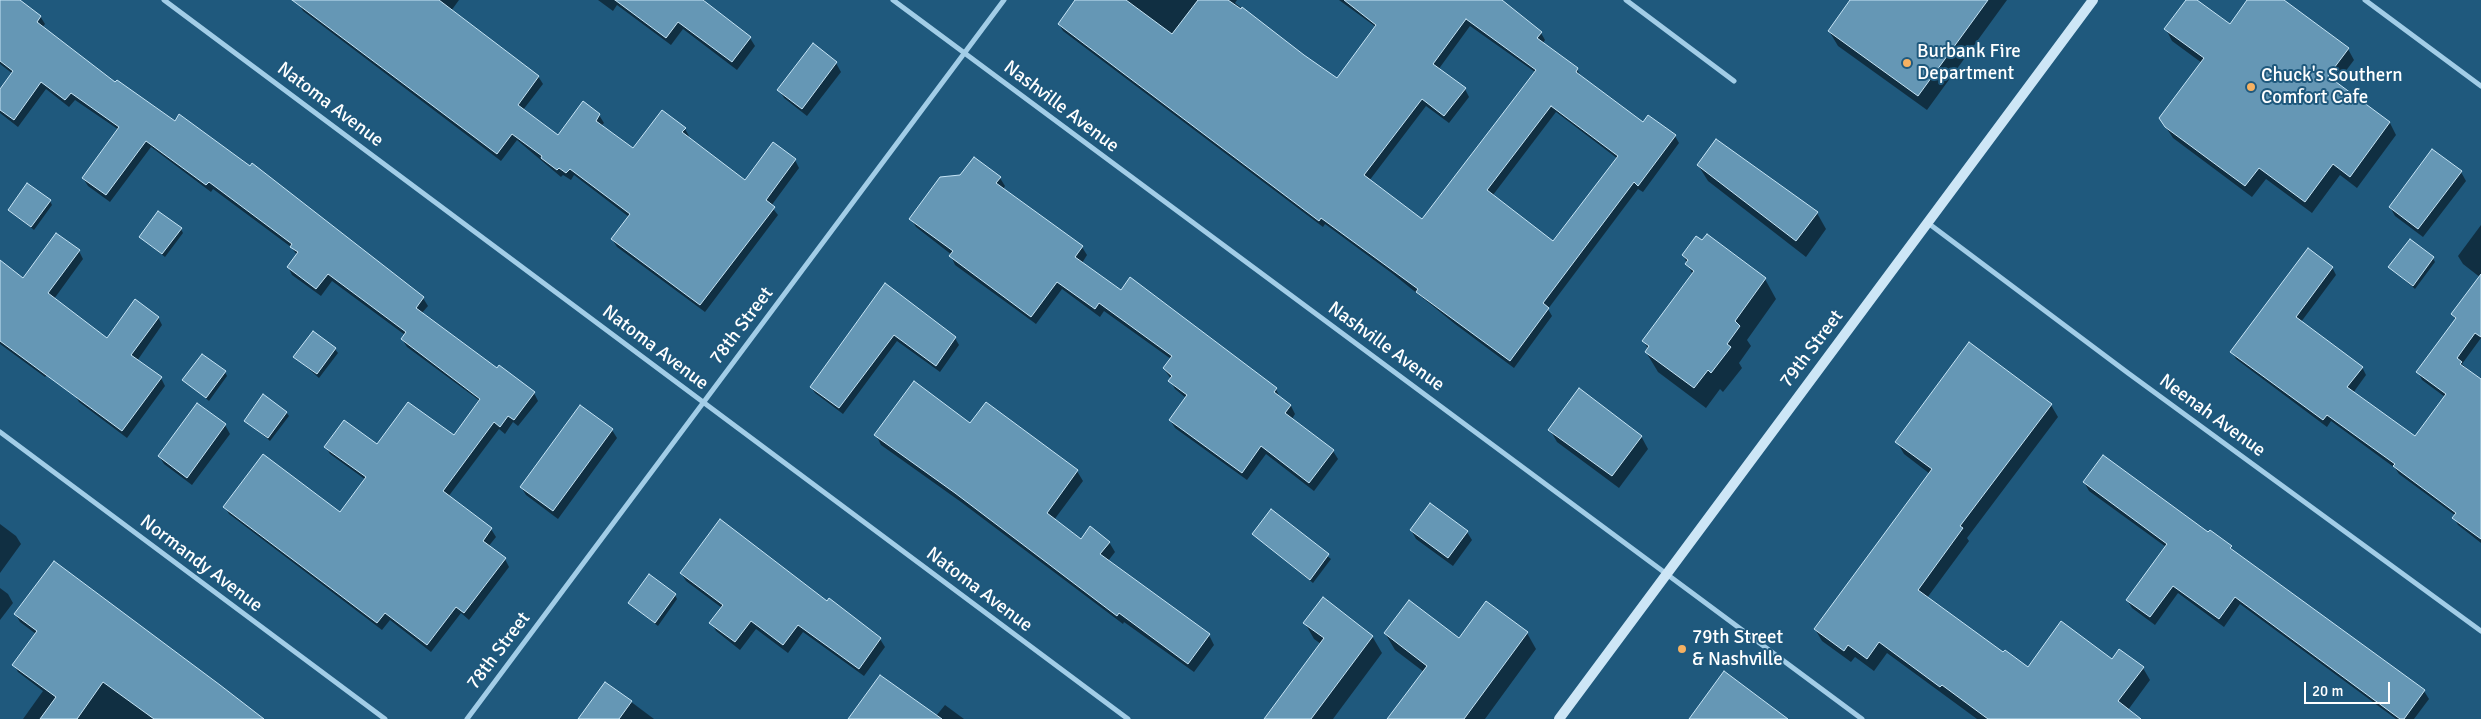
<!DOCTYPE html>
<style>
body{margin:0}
#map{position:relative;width:2481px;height:719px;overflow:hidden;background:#1f597d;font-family:Signika,sans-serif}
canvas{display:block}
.scale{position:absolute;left:2304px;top:682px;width:86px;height:22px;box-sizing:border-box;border:2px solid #fff;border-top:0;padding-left:6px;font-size:15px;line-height:18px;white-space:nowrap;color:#fff;-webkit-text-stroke:4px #1f597d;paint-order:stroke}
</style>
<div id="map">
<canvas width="2481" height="719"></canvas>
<div class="scale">20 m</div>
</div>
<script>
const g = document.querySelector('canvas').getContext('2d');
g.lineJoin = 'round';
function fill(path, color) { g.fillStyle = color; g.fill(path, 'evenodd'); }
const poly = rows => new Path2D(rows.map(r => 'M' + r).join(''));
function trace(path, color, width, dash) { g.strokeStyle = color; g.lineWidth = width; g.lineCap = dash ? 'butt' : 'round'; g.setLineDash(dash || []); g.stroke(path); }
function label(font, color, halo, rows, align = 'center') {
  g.font = font + ' Signika,sans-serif'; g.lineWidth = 4; g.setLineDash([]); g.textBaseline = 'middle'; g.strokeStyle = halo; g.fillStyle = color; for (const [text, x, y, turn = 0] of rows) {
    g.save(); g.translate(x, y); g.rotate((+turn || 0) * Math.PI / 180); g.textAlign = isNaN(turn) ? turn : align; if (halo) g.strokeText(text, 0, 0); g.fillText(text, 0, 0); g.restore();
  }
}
const shadow = poly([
 [0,0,18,0,40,16,45,24,42,28,115,84,250,168,252,165,423,298,428,306,421,314,497,370,534,393,538,401,518,426,513,422,505,434,499,429,448,497,491,529,496,537,488,547,505,559,509,567,469,620,461,613,431,652,390,620,382,630,229,514,225,507,340,514,366,480,330,454,326,447,377,446,454,437,480,401,407,347,402,339,405,335,332,281,321,296,292,275,288,267,297,255,291,247,213,189,211,192,151,147,110,202,88,186,83,178,119,130,75,100,69,107,46,89,18,127,0,113,0,91,13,74,0,64],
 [302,0,459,0,451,11,538,76,543,84,523,110,558,136,583,103,599,115,604,123,601,126,633,150,685,129,689,136,688,138,745,182,795,160,799,168,771,206,778,215,705,312,617,247,612,239,629,217,574,175,571,180,563,175,561,177,517,140,501,161,303,11,299,4],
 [598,0,705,0,703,2,750,38,755,46,737,70,683,29,671,45,617,5,613,11],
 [1077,0,1237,0,1235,3,1303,56,1337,80,1376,27,1339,0,1490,0,1506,5,1527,20,1530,25,1541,33,1545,40,1543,43,1577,69,1581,77,1643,124,1675,136,1679,143,1643,192,1638,189,1548,309,1552,316,1514,368,1455,324,1393,274,1325,224,1323,227,1063,31,1059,24],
 [1470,26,1535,72,1422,220,1369,181,1426,106,1449,123,1469,97,1465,89,1438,70],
 [1556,112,1618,159,1554,243,1493,195],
 [1851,0,2007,0,1927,110,1838,46,1829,31],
 [2187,0,2195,0,2230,26,2249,0,2282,0,2348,49,2354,60,2336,84,2390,123,2396,135,2357,188,2340,175,2312,213,2266,179,2252,197,2173,138,2160,118,2202,63,2172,41,2166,29],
 [813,45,836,63,841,72,807,116,784,98,779,90],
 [1698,165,1817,213,1826,229,1806,257,1708,181],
 [2461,172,2466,181,2423,237,2395,216,2390,207],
 [1000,178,1005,186,1003,189,1082,247,1087,255,1082,263,1121,292,1276,389,1280,398,1291,406,1295,414,1292,419,1333,451,1338,459,1314,491,1266,454,1247,480,1175,428,1170,420,1186,398,1175,389,1170,381,1171,379,1164,369,1171,359,1104,311,1100,317,1062,289,1036,324,955,265,951,256,952,255,916,227,911,219],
 [50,201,52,205,34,230,9,210],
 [2481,225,2481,278,2463,264,2458,256],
 [181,229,183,233,165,257,140,237],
 [79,251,83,259,54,299,107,340,158,317,162,325,137,361,161,378,165,386,127,438,79,402,74,394,48,374,45,377,0,344,0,261,24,279],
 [1683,255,1765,279,1776,299,1747,340,1751,346,1739,363,1742,368,1723,392,1720,389,1706,408,1658,372,1646,352,1648,349,1644,341,1693,275],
 [2433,258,2435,262,2415,289,2390,267],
 [2332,267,2336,275,2301,322,2362,367,2366,375,2353,393,2415,438,2445,397,2422,380,2418,372,2456,321,2453,315,2481,294,2481,338,2462,364,2481,381,2481,543,2458,525,2454,518,2456,516,2399,474,2395,468,2331,421,2327,427,2236,359,2232,352],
 [886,285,955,338,959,345,940,372,897,341,843,414,815,393,811,387],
 [335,349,338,353,319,378,295,357],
 [225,372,227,376,209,401,184,380],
 [986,404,1077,471,1083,481,1054,520,1081,541,1109,542,1115,552,1108,561,1209,635,1214,645,1194,672,1124,622,1123,624,961,502,881,445,876,435,970,425],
 [2051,405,2058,417,1967,538,1969,541,1927,598,2004,654,2028,669,2112,661,2143,668,2150,680,2128,710,2139,719,1977,719,1887,653,1874,671,1855,657,1851,662,1822,641,1815,629,1930,474,1904,454,1897,442],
 [286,412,289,416,270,441,246,421],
 [225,425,230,434,192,485,164,464,159,456],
 [612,430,617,438,558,519,526,495,521,487],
 [1550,430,1641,436,1648,449,1619,488,1557,442],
 [2084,482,2208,534,2231,547,2233,552,2424,691,2429,699,2414,719,2396,719,2240,604,2224,627,2178,593,2155,625,2132,608,2127,600,2166,547,2089,491],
 [0,524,16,536,21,544,0,573],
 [1411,530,1467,532,1472,540,1453,566,1416,539],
 [1296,531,1331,559,1313,583,1253,534],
 [681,573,828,603,880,639,885,647,864,676,803,632,788,653,756,629,740,650,716,631,711,623,722,608,686,581],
 [0,588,8,594,13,603,0,620],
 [675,595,677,599,658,626,629,603],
 [16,615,262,719,23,719,43,691,18,672,14,665,36,634,20,622],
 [1305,623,1372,636,1382,653,1333,719,1266,719,1321,644,1314,639],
 [1385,633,1459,639,1527,633,1536,649,1485,719,1390,719,1424,672,1395,650],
 [606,683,654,719,579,719],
 [945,705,964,719,853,719,936,716]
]);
const building = poly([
 [0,0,20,0,41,16,37,22,115,82,117,80,175,121,179,114,250,166,252,163,424,297,416,308,497,368,499,365,535,392,514,420,508,416,500,427,494,422,443,491,492,528,483,541,506,558,464,613,456,607,427,645,385,613,377,623,223,507,263,454,340,512,366,477,324,447,344,420,377,444,408,402,454,435,480,399,401,339,406,332,328,274,316,289,287,267,298,252,290,247,292,244,209,182,206,185,146,141,106,195,82,178,119,127,71,93,65,100,41,82,14,120,0,110,0,89,13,71,0,61,0,0],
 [292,0,439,0,539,76,518,105,558,135,583,101,600,114,596,121,633,148,662,110,686,128,682,132,745,180,773,142,796,159,766,200,775,207,700,305,611,239,630,214,570,169,566,173,559,168,557,170,541,158,542,156,512,134,497,154,292,0],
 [615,0,703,0,751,37,732,62,678,22,666,38,615,0],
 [1075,0,1126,0,1172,34,1198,0,1228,0,1241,9,1242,7,1304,55,1337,78,1376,25,1344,0,1502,0,1542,32,1537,38,1578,68,1576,72,1643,122,1648,115,1676,135,1638,186,1634,182,1543,303,1549,308,1510,361,1416,292,1418,289,1321,218,1319,221,1058,24,1075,0],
 [1466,19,1536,70,1422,219,1364,175,1422,99,1444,116,1466,88,1433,64,1466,19],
 [1551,106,1618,156,1553,241,1487,190,1551,106],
 [1850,0,1988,0,1918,96,1828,31,1850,0],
 [2186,0,2197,0,2230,24,2247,0,2284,0,2349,48,2328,76,2390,122,2350,177,2333,164,2305,202,2259,168,2245,186,2165,127,2159,118,2204,58,2164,29,2186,0],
 [813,43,837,62,802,109,777,90,813,43],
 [1716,139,1818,212,1796,241,1697,165,1716,139],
 [2432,149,2462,171,2418,229,2389,207,2432,149],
 [974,157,1001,177,996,183,1083,246,1075,257,1121,290,1130,277,1277,388,1274,392,1291,405,1285,413,1334,450,1309,483,1261,446,1242,473,1169,420,1187,395,1168,381,1172,376,1163,368,1172,356,1099,303,1095,309,1057,282,1031,317,949,256,953,251,909,219,940,177,960,175,974,157],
 [27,183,51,200,31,227,8,210,27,183],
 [158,211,182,228,162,254,139,237,158,211],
 [56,233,80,250,48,293,107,338,135,299,159,317,131,355,162,377,122,431,0,341,0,260,23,278,56,233],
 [1707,234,1766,278,1735,321,1740,326,1727,344,1731,347,1711,373,1708,370,1694,388,1645,352,1649,346,1642,341,1694,271,1685,264,1688,260,1682,255,1696,236,1702,240,1707,234],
 [2410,239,2434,257,2413,286,2388,267,2410,239],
 [2308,248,2333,267,2296,317,2363,367,2347,387,2415,436,2446,394,2416,372,2456,318,2451,314,2481,274,2481,337,2475,333,2457,358,2462,362,2460,364,2481,379,2481,539,2452,518,2456,513,2393,466,2395,464,2327,415,2323,420,2230,352,2308,248],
 [885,283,956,337,936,366,894,335,839,408,810,387,885,283],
 [313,331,336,348,317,374,293,357,313,331],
 [1969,342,2052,404,1960,526,1963,528,1918,590,2003,652,2005,650,2028,667,2061,621,2112,659,2119,649,2144,667,2118,701,2141,719,1988,719,1942,685,1940,687,1879,642,1867,659,1848,645,1844,651,1814,629,1932,469,1895,442,1969,342],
 [202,354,226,371,206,398,182,380,202,354],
 [914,381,970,423,986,402,1078,470,1047,513,1081,539,1090,526,1110,542,1100,554,1210,634,1188,664,1119,613,1117,616,955,493,874,435,914,381],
 [1579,388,1642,436,1612,476,1548,430,1579,388],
 [263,394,287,412,268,438,244,421,263,394],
 [197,403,226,424,187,478,158,456,197,403],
 [580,405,613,429,553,511,520,487,580,405],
 [2103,455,2208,532,2210,530,2232,546,2230,548,2425,690,2404,719,2400,719,2235,597,2219,619,2173,586,2150,617,2126,600,2167,544,2083,482,2103,455],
 [1430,503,1468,531,1448,558,1410,530,1430,503],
 [1271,509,1329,554,1310,580,1252,534,1271,509],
 [720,519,827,601,829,598,881,638,859,669,798,625,783,645,751,621,735,642,709,623,723,605,680,573,720,519],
 [54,561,220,685,264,719,154,719,103,682,77,719,40,719,56,697,12,665,37,631,14,614,54,561],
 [649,574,676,594,655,623,628,603,649,574],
 [1323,597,1373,636,1311,719,1264,719,1324,638,1303,623,1323,597],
 [1409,600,1459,638,1486,601,1528,632,1464,719,1387,719,1427,666,1384,633,1409,600],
 [1724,671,1788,719,1689,719,1724,671],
 [880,675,942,719,848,719,880,675],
 [605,682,632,701,619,719,578,719,605,682]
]);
const street = poly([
 [164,0,1128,719],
 [893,0,1862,719],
 [1626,0,1734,81],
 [2365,0,2481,86],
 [1928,223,2128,373,2481,631],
 [0,432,385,719],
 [467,719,1004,0]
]);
const secondary = poly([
 [1559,719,2093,0]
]);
const markers = [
 [1907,63,5,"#f5b162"],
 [2251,87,5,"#f5b162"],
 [1682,649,5,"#f5b162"]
];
const poiNames = [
 ["Burbank Fire",1917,52],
 ["Department",1917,74],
 ["Chuck's Southern",2261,76],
 ["Comfort Cafe",2261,98],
 ["79th Street",1692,638],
 ["& Nashville",1692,660]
];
const streetNames = [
 ["Natoma Avenue",330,105,37],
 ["Nashville Avenue",1061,107,37],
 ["78th Street",742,326,-53],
 ["Nashville Avenue",1386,347,36],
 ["Natoma Avenue",655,348,37],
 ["79th Street",1812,349,-53],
 ["Neenah Avenue",2212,416,36],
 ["Normandy Avenue",201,564,37],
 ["Natoma Avenue",979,590,37],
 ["78th Street",499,651,-53]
];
fill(shadow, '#0007');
fill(building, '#6597b5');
trace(building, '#c6e4f5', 1);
trace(street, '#a2cde7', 5);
trace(secondary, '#cde6f6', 10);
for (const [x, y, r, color] of markers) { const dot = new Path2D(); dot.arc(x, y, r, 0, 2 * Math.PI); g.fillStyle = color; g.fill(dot); trace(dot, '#1f597d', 2); }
label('19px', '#fff', '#1f597d', poiNames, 'left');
label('19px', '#fff', '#1f597d', streetNames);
</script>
